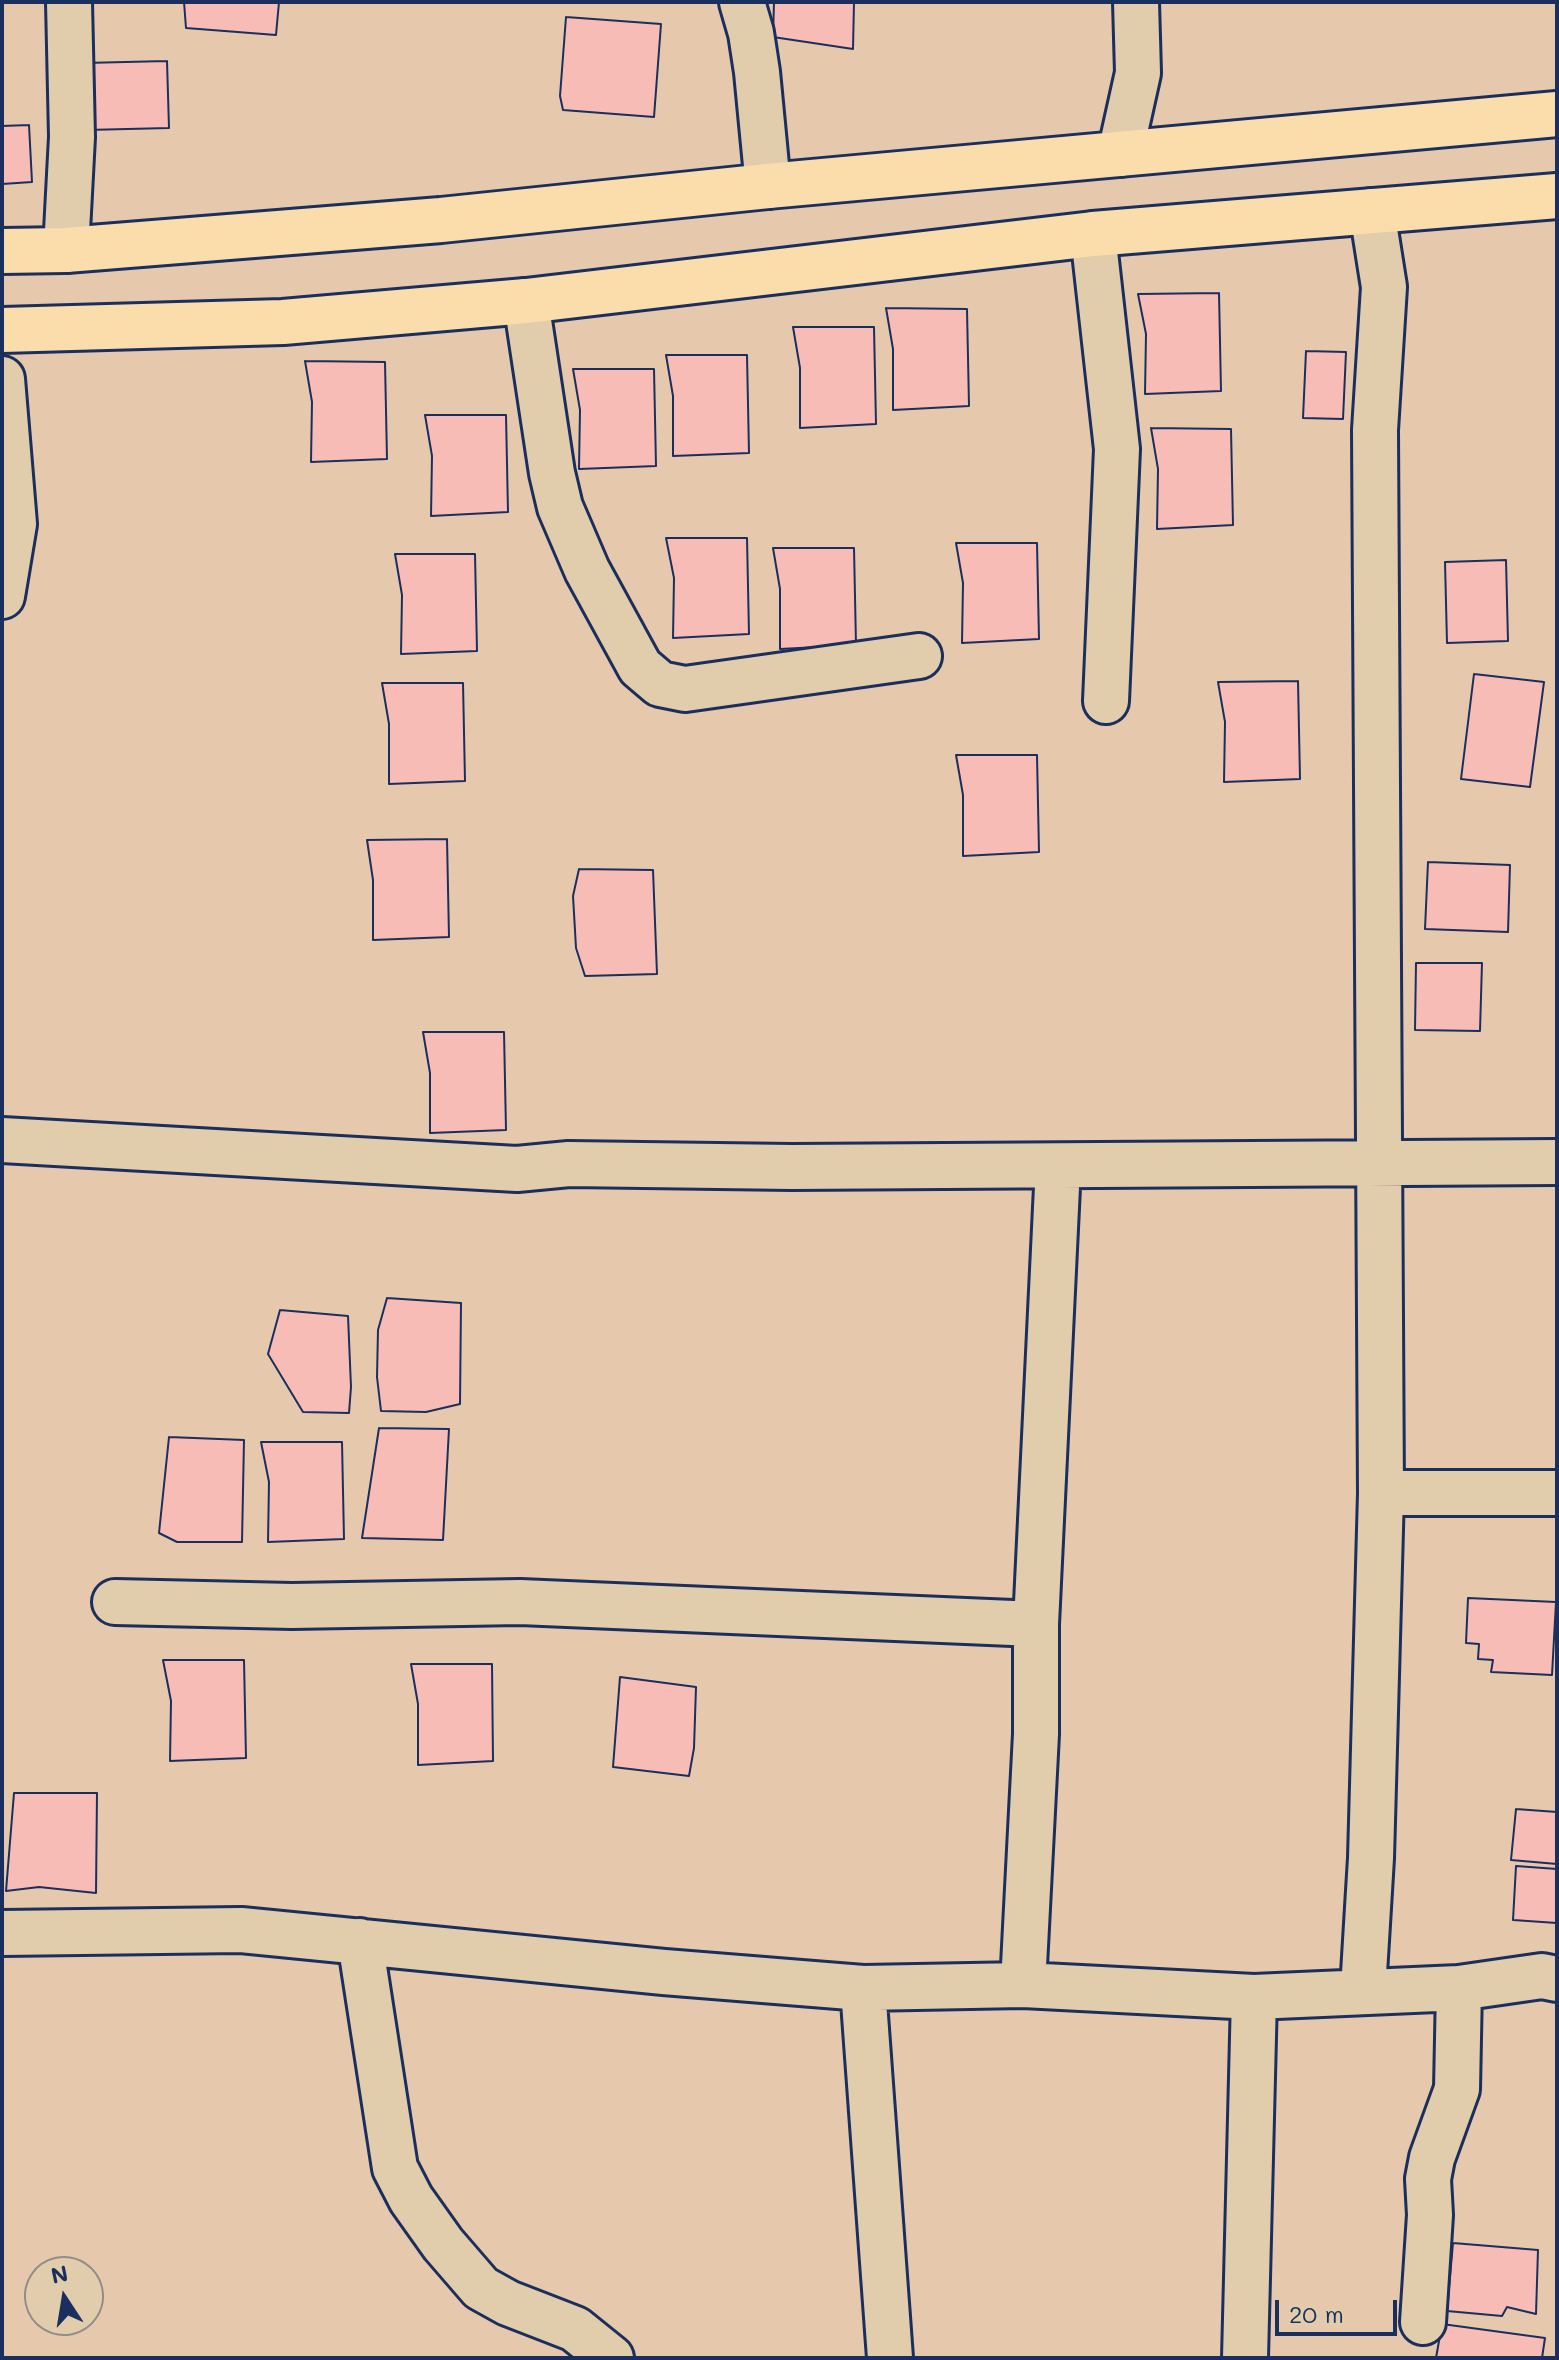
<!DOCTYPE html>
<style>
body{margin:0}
#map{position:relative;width:1559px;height:2360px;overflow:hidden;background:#e6c9ad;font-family:Mali,sans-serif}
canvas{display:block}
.frame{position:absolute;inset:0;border:4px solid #1b2f5e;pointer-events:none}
.north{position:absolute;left:24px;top:2256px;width:80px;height:80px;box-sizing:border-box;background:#e1ccab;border:2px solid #928d8c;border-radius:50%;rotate:348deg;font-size:22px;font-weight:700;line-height:32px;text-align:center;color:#1b2f5e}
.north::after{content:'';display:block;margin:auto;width:28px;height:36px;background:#1b2f5e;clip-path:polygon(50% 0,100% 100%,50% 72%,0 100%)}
.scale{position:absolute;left:1275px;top:2300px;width:122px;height:36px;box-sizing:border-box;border:4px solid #1b2f5e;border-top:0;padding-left:10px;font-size:24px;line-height:28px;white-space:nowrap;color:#1b2f5e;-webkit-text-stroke:6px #e1ccab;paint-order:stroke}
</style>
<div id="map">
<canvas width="1559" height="2360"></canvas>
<div class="frame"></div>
<div class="north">N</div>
<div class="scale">20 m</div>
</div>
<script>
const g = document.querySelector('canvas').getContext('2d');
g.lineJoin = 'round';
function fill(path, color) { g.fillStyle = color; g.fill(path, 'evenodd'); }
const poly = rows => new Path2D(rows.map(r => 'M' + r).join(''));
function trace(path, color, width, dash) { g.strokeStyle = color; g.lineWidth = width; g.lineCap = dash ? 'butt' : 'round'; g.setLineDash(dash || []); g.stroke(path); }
const building = poly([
 [184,2,279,2,276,35,186,28,184,2],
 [774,2,854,2,853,49,773,37,774,2],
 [566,17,661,24,654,117,563,110,560,96,566,17],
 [167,61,169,128,86,130,84,63,167,61],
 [29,125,32,182,2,184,2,126,29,125],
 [1219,293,1221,391,1145,394,1146,334,1138,294,1219,293],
 [886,308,967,309,969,406,893,410,893,349,886,308],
 [793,327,874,327,876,424,800,428,800,368,793,327],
 [1306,351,1346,352,1343,419,1303,418,1306,351],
 [666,355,747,355,749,453,673,456,673,396,666,355],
 [305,361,385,362,387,459,311,462,312,402,305,361],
 [573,369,654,369,656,466,579,469,580,410,573,369],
 [425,415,506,415,508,512,431,516,432,456,425,415],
 [1151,428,1231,429,1233,525,1157,529,1158,469,1151,428],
 [666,538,747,538,749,634,673,638,674,578,666,538],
 [956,543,1037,543,1039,639,962,643,963,583,956,543],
 [773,548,854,548,856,645,780,649,780,589,773,548],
 [395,554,475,554,477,651,401,654,402,595,395,554],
 [1506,560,1508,641,1447,643,1445,562,1506,560],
 [1474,674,1544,682,1530,787,1461,779,1474,674],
 [1298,681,1300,779,1224,782,1225,722,1218,682,1298,681],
 [382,683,463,683,465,781,389,784,389,724,382,683],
 [956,755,1037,755,1039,852,963,856,963,795,956,755],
 [447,839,449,937,373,940,373,880,367,840,447,839],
 [1428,862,1510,865,1508,932,1425,929,1428,862],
 [579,869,653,870,657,974,585,976,576,948,573,896,579,869],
 [1416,963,1482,963,1480,1031,1415,1030,1416,963],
 [423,1032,504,1032,506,1130,430,1133,430,1073,423,1032],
 [387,1298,461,1303,460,1404,426,1412,381,1411,377,1377,378,1330,387,1298],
 [280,1310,348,1316,351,1387,349,1413,303,1412,268,1354,280,1310],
 [379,1428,449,1429,443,1540,362,1538,379,1428],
 [169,1437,244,1440,242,1542,177,1542,159,1533,169,1437],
 [261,1442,342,1442,344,1539,268,1542,269,1482,261,1442],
 [1468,1598,1556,1602,1552,1675,1491,1672,1493,1660,1478,1659,1479,1644,1466,1643,1468,1598],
 [163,1660,244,1660,246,1758,170,1761,171,1701,163,1660],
 [411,1664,492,1664,493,1761,418,1765,418,1704,411,1664],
 [620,1677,696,1687,694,1748,689,1776,613,1767,620,1677],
 [14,1793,97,1793,96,1893,39,1887,6,1891,14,1793],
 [1516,1809,1557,1812,1557,1864,1511,1860,1516,1809],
 [1516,1866,1557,1869,1557,1923,1513,1920,1516,1866],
 [1453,2243,1538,2250,1536,2314,1507,2307,1502,2316,1447,2311,1453,2243],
 [1442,2324,1545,2338,1542,2358,1436,2358,1442,2324]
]);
const minor = poly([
 [742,2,751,33,757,72,768,186],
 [1120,154,1138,73,1136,2],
 [1093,234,1117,449,1106,701],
 [66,250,72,137,69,2],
 [526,301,552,473,560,507,587,570,640,667,660,684,685,689,919,656],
 [2,379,14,524,2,596],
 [2,1140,517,1169,569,1164,792,1167,1557,1162],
 [1381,1493,1557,1493],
 [115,1602,292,1606,520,1602,1036,1624],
 [2,1933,241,1930,664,1972,863,1988,1023,1985,1254,1997,1459,1988,1542,1976,1557,1979],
 [360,1941,395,2168,411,2199,443,2244,481,2288,508,2303,575,2329,611,2358],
 [1023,1985,1036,1734,1036,1624,1058,1166],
 [863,1988,890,2358],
 [1363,1990,1371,1858,1381,1493,1375,430,1384,287,1372,211],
 [1423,2322,1430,2215,1428,2179,1432,2158,1457,2089,1459,1988],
 [1245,2358,1254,1997]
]);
const major = poly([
 [2,251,66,250,441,220,768,186,1557,114],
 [2,330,283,322,526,301,1093,234,1557,196]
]);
fill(building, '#f8bcb6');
trace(building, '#1b2f5e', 2);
trace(minor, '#1b2f5e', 50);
trace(major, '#1b2f5e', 50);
trace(minor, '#e1ccab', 44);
trace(major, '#fbddab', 44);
</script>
